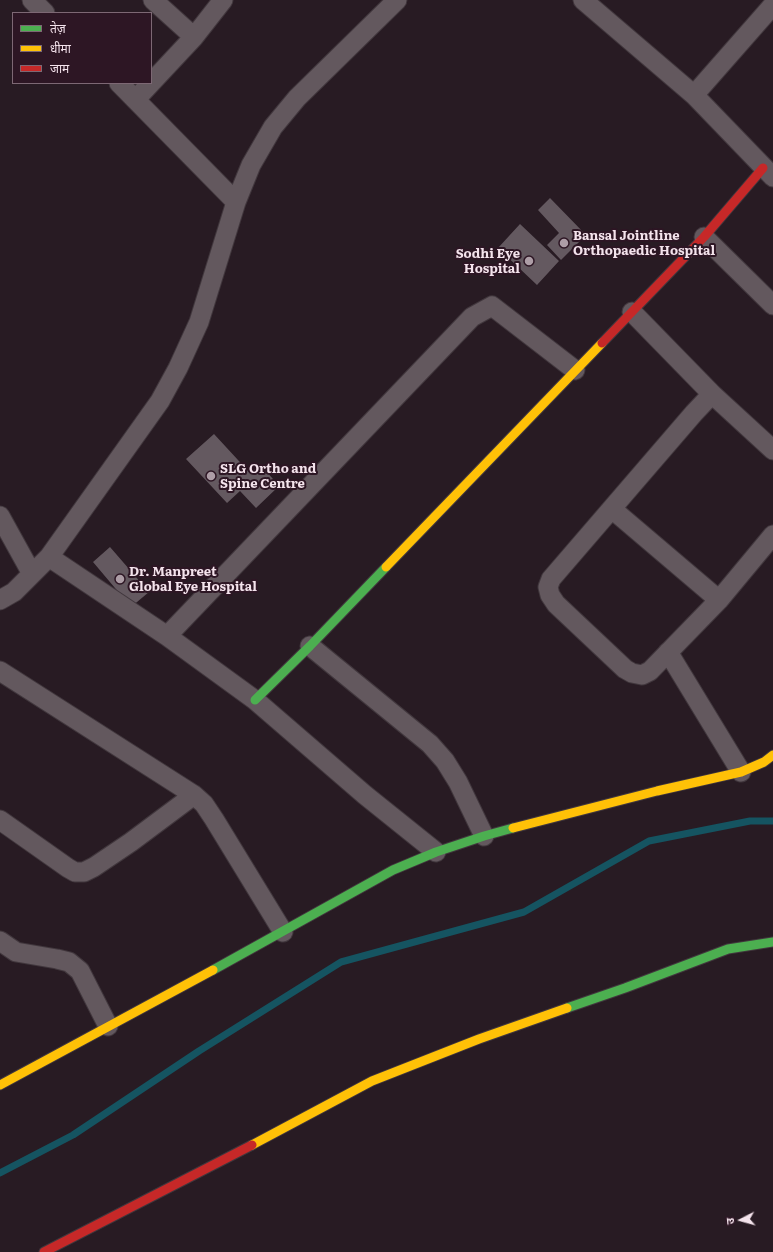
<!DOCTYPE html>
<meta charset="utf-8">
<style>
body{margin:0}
#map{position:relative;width:773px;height:1252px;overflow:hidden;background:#281b23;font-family:Literata,"Noto Sans Devanagari",serif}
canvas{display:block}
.legend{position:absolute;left:12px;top:12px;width:140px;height:72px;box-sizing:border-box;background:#2d1624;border:1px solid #7d6874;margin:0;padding:5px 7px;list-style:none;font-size:12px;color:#f4e3ec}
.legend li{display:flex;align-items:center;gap:8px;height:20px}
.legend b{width:20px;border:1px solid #7d6874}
.north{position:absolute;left:721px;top:1200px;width:40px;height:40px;-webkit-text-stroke:3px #2d1624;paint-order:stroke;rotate:264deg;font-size:11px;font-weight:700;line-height:16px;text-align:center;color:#f4e3ec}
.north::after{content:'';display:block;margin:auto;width:14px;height:18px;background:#f4e3ec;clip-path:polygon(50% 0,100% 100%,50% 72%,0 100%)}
</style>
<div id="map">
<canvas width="773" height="1252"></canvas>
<ul class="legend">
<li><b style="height:5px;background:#4caf50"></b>तेज़</li>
<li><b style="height:5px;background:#ffc107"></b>धीमा</li>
<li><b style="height:5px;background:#c62828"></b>जाम</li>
</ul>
<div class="north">उ</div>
</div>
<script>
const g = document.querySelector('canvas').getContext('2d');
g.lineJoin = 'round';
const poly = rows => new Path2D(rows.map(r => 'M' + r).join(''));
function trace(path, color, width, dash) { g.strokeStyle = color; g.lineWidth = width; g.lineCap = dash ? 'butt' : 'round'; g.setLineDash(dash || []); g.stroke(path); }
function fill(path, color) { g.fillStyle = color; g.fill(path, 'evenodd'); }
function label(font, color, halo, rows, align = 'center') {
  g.font = font + ' Literata,serif'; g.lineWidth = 4; g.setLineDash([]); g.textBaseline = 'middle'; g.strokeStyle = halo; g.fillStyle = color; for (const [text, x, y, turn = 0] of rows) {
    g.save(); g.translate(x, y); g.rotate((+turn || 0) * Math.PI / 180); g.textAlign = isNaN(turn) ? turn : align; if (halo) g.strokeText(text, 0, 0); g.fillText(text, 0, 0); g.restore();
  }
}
const stream = poly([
 [0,1173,73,1135,199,1051,341,962,524,912,649,841,750,821,773,821]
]);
const building = poly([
 [550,198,586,235,561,260,547,245,559,233,538,210],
 [520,224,559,261,537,285,498,248],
 [214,434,250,473,260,464,279,486,256,508,240,491,227,503,186,459],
 [110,547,149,592,131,607,93,562]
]);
const street = poly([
 [32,0,45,13],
 [153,0,194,37],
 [583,0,694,95,773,177],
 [119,83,236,202],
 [694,95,773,5],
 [136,99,194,37,223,0],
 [704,237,773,305],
 [632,312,712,394,694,413,551,579,548,587,550,595,556,604,625,669,632,673,642,675,650,671,719,600,773,535],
 [712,394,773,450],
 [612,509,719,600],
 [0,516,32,574],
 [49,557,167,636,255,700,365,795,436,852],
 [0,600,14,592,49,557,160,401,178,368,199,322,236,202,251,165,273,127,297,98,397,0],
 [167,636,472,317,492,306,575,370],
 [310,646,430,744,445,761,458,782,484,836],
 [668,652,741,772],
 [0,671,194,795,204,804,214,819,283,932],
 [0,820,68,868,75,872,84,872,94,867,131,842,194,795],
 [0,941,16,952,57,959,69,962,80,971,108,1026]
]);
const fast = poly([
 [255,700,310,646,386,567],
 [213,970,393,870,436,852,484,836,513,828],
 [567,1008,625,988,728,949,773,942]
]);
const slow = poly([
 [386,567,602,343],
 [513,828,657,791,741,772,764,762,773,755],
 [0,1085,213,970],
 [252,1145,372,1081,479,1039,567,1008]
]);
const jam = poly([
 [602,343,704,237,763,168],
 [44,1252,252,1145]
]);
const markers = [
 [564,243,5,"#ad9da6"],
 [529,261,5,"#ad9da6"],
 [211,476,5,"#ad9da6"],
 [120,579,5,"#ad9da6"]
];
const poiNames = [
 ["Bansal Jointline",573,236],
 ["Orthopaedic Hospital",573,251],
 ["Sodhi Eye",520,254,"right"],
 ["Hospital",520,269,"right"],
 ["SLG Ortho and",220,469],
 ["Spine Centre",220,484],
 ["Dr. Manpreet",129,572],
 ["Global Eye Hospital",129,587]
];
trace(stream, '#155461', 7);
fill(building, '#645960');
trace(street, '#41373d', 21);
trace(fast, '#41373d', 11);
trace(slow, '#41373d', 11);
trace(jam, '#41373d', 11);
trace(street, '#63585e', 19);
trace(fast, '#4caf50', 9);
trace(slow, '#ffc107', 9);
trace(jam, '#c62828', 9);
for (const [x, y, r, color] of markers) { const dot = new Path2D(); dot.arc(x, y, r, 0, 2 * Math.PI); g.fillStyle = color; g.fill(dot); trace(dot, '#2d1624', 1.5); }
label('bold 13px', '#f4e3ec', '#2d1624', poiNames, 'left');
</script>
